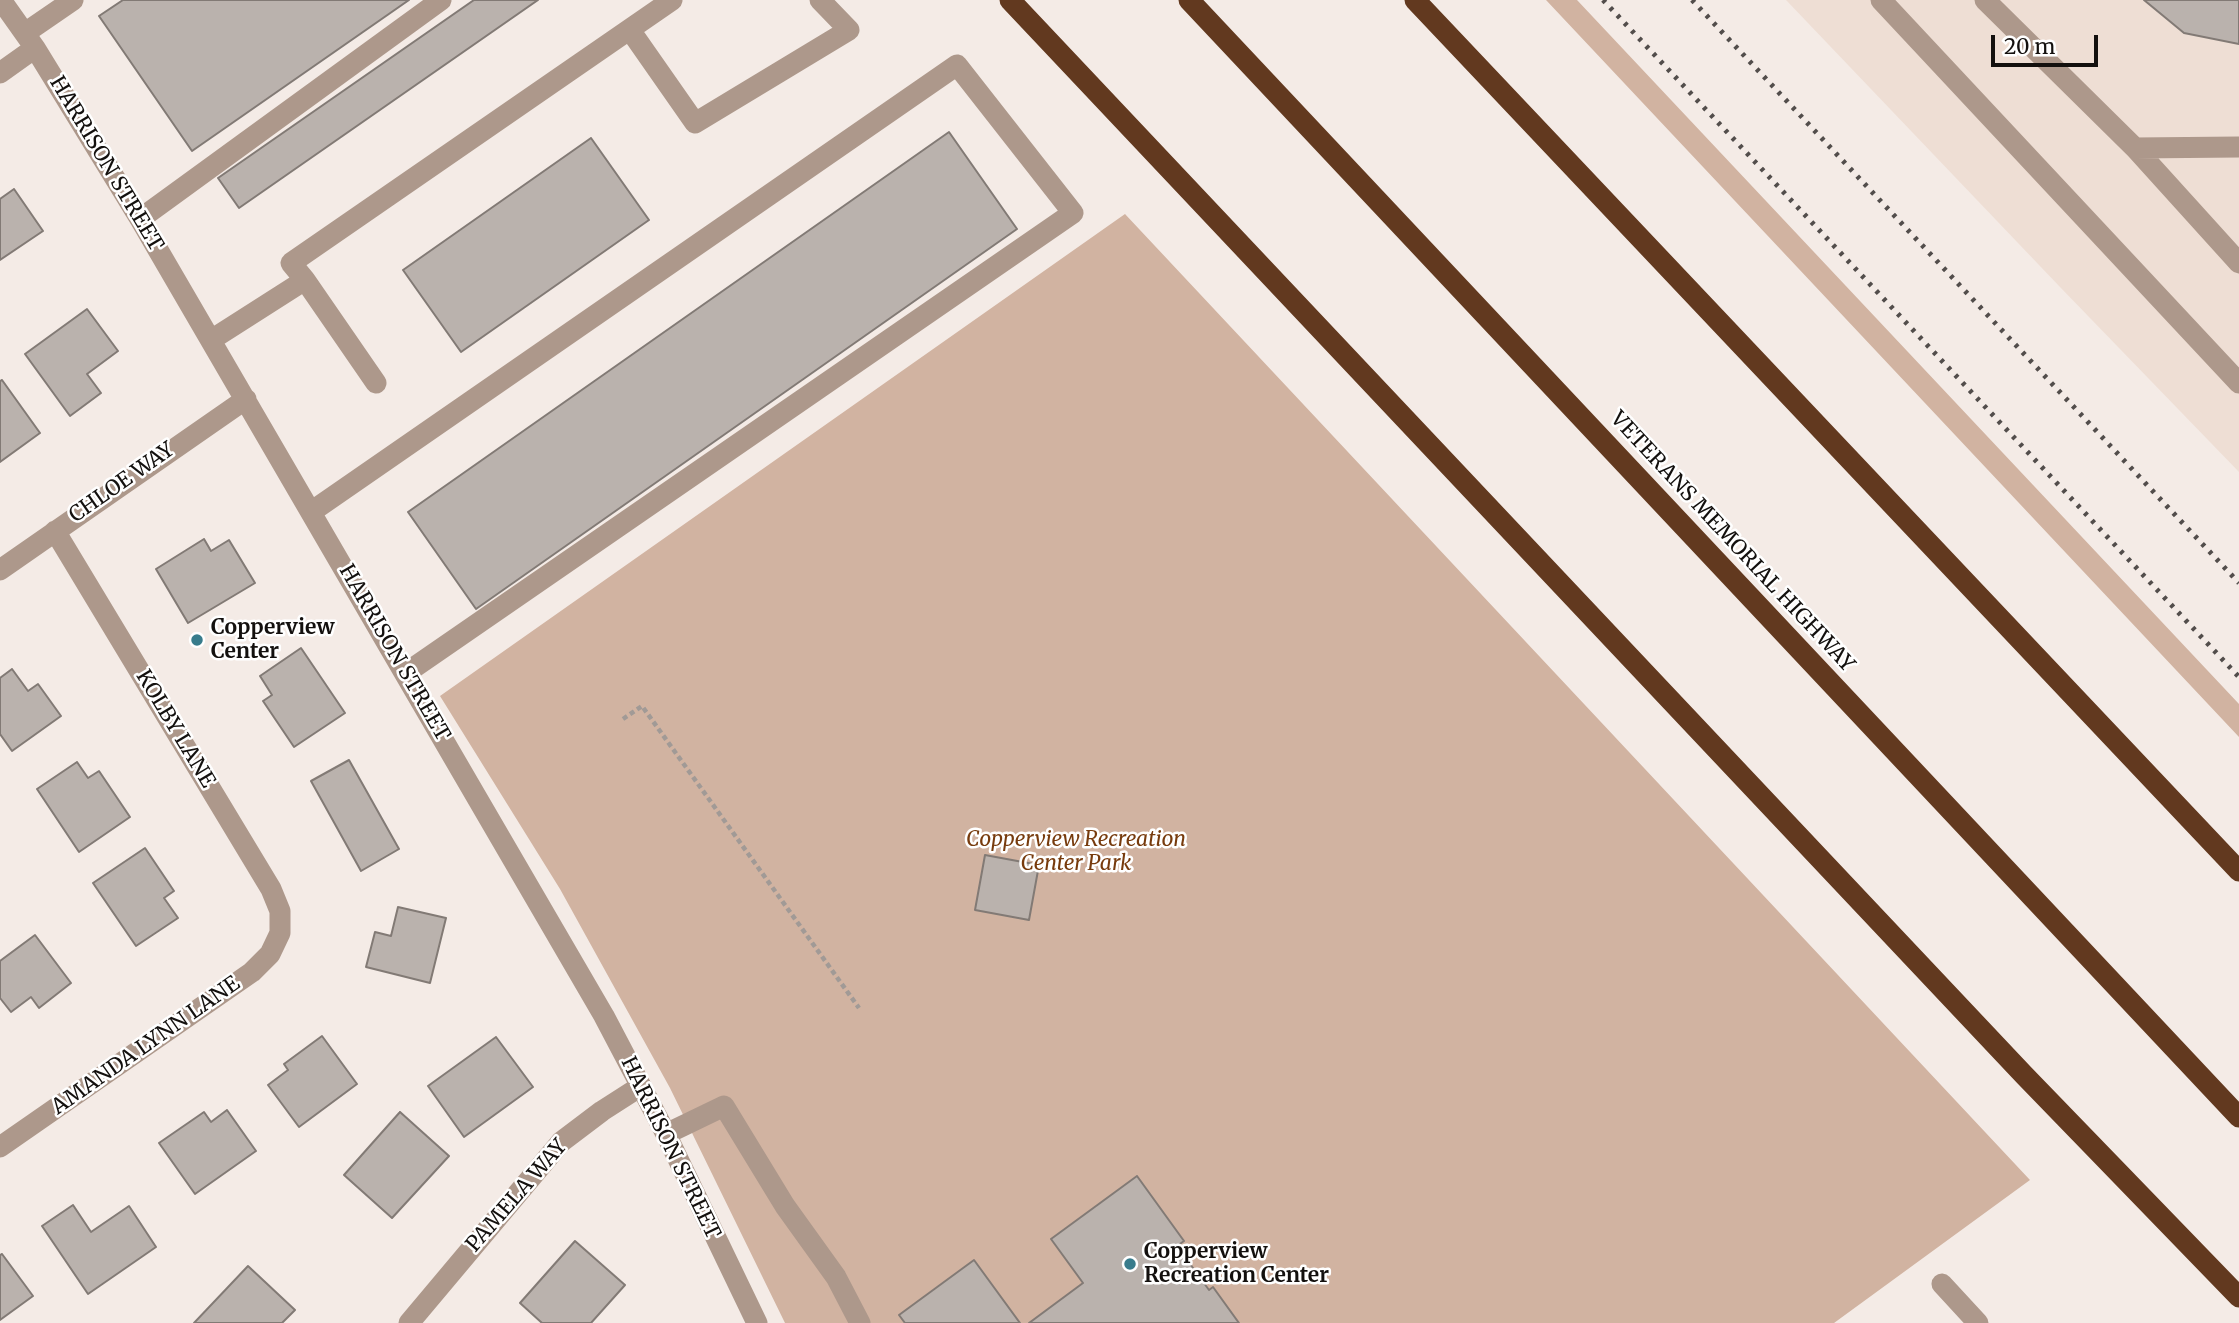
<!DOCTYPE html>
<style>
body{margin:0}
#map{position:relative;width:2239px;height:1323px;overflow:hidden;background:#f4ebe6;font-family:Merriweather,serif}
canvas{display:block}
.scale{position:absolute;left:1991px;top:35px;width:107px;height:32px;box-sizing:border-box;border:4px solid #13100e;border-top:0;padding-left:9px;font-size:21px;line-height:24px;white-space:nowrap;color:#13100e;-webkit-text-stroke:5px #fff;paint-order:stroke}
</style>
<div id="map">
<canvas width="2239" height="1323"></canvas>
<div class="scale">20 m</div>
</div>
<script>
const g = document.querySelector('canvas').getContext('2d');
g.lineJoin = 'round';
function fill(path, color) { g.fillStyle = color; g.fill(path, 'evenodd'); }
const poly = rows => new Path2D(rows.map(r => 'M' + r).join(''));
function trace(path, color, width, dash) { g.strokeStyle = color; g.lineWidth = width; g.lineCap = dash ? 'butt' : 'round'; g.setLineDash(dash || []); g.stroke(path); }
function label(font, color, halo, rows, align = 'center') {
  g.font = font + ' Merriweather,serif'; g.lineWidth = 5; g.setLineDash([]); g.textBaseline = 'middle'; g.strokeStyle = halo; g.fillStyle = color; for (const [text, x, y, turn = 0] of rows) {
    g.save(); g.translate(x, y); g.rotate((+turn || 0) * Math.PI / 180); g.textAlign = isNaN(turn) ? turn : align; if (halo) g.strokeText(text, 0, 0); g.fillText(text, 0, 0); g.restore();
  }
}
const built = poly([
 [1786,0,2239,0,2239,472,2060,287]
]);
const green = poly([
 [1546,0,1577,0,2239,704,2239,737],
 [1125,214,2030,1180,1834,1323,785,1323,670,1088,560,889,440,696]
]);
const building = poly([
 [123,0,409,0,192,151,99,16,123,0],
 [474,0,538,0,239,208,218,178,474,0],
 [2144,0,2239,0,2239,44,2184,33,2144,0],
 [949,132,1017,229,476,609,408,512,949,132],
 [591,138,649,220,461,352,403,270,591,138],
 [14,189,43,231,0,260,0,199,14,189],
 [87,309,118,351,87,374,101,393,70,416,25,354,87,309],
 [2,380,40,433,0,462,0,381,2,380],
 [204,539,211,551,229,540,255,583,188,623,156,569,204,539],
 [301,648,345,713,294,747,263,701,272,695,260,676,301,648],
 [12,669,28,691,38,684,61,716,12,751,0,734,0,678,12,669],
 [349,760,399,849,361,871,311,781,349,760],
 [77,762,88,778,99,771,130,817,79,852,37,789,77,762],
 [145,848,174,891,164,898,178,918,136,946,93,883,145,848],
 [985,855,1039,865,1029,920,975,910,985,855],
 [398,907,446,918,430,983,366,967,375,932,391,936,398,907],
 [35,935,71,983,39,1008,31,997,11,1012,0,998,0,961,35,935],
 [322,1036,357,1084,299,1127,268,1085,288,1070,284,1064,322,1036],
 [496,1037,533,1087,464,1137,428,1086,496,1037],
 [227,1110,256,1151,195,1194,159,1143,204,1112,211,1122,227,1110],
 [400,1112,449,1156,392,1218,344,1175,400,1112],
 [1137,1176,1184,1241,1177,1246,1209,1290,1213,1287,1239,1323,1029,1323,1083,1283,1051,1239,1137,1176],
 [73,1205,91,1232,129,1206,156,1247,88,1294,42,1226,73,1205],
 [575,1241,625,1285,591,1323,542,1323,520,1303,575,1241],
 [2,1254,33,1296,0,1320,0,1255,2,1254],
 [974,1260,1020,1323,905,1323,899,1315,974,1260],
 [248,1266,295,1310,282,1323,194,1323,248,1266]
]);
const path = poly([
 [623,719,642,706,859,1008]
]);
const minor = poly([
 [1,0,35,48,140,219,604,1016,666,1134,757,1323],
 [1881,0,2239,383],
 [1985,0,2135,148,2239,147],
 [630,30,695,123,849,30,820,0],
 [25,33,73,0],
 [0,73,35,48],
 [2135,148,2239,263],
 [140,219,441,0],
 [305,280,291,263,672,0],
 [211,340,305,280,376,383],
 [311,512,957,65,1073,213,406,673],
 [0,570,246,399],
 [666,1134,724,1106,785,1206,836,1277,860,1323],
 [0,1147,252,972,270,954,280,933,280,911,271,889,55,531],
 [1942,1284,1978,1323],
 [409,1323,561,1142,602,1111,641,1086]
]);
const highway = poly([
 [1010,0,2024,1075,2239,1297],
 [1189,0,2239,1117],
 [1415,0,2239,871]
]);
const rail = poly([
 [1603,0,2239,677],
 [1692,0,2239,583]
]);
const markers = [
 [197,640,7,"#387c8c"],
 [1130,1264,7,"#387c8c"]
];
const streetNames = [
 ["HARRISON STREET",106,164,59],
 ["CHLOE WAY",122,483,-35],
 ["VETERANS MEMORIAL HIGHWAY",1732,542,47],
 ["HARRISON STREET",394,653,60],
 ["KOLBY LANE",175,729,59],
 ["AMANDA LYNN LANE",146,1046,-35],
 ["HARRISON STREET",670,1148,64],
 ["PAMELA WAY",517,1196,-49]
];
const poiNames = [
 ["Copperview",211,628],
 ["Center",211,652],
 ["Copperview",1144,1252],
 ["Recreation Center",1144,1276]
];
const parkNames = [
 ["Copperview Recreation",1076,840],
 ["Center Park",1076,864]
];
fill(built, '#eeded4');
fill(green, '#d1b3a1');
fill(building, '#bab2ad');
trace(building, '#827a75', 2);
trace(path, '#a19a96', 4.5, [5, 3.5]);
trace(minor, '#ad988b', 21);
trace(highway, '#62391f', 21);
trace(rail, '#524d4b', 5, [3.5, 7]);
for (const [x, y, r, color] of markers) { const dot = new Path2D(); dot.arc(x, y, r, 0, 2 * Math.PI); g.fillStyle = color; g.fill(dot); trace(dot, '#fff', 2.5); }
label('21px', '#13100e', '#fff', streetNames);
label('bold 21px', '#13100e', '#fff', poiNames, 'left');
label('italic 21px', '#773b0d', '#fff', parkNames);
</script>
